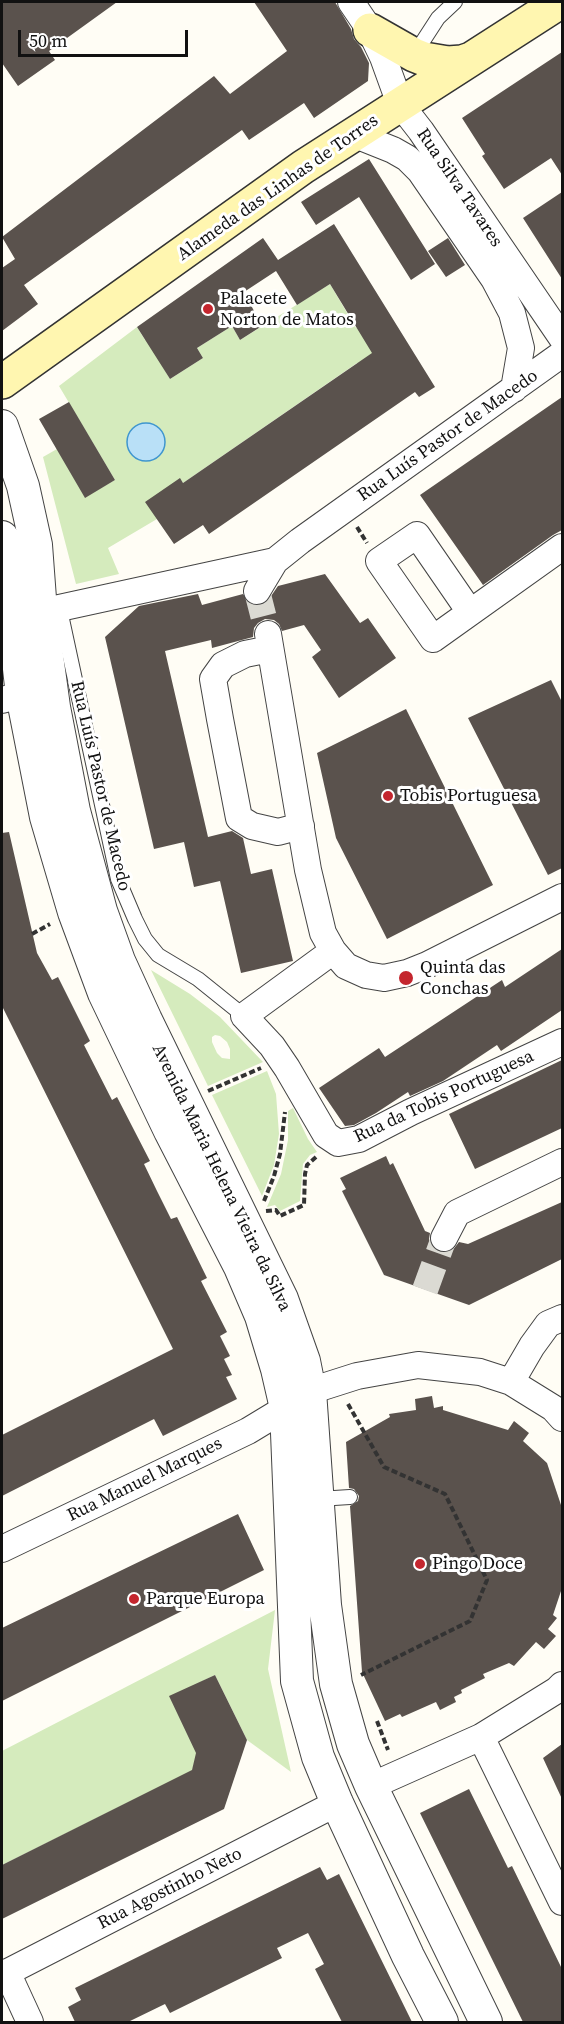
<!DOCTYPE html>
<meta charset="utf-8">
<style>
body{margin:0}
#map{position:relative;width:564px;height:2024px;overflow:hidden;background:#fffdf5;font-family:"Source Serif 4",serif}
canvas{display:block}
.frame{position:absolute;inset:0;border:3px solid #111;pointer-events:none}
.scale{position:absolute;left:18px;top:30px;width:170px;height:27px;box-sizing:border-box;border:3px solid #111;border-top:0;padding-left:8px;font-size:18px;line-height:21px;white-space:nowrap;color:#111;-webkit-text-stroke:4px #fff;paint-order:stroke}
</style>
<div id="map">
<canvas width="564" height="2024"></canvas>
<div class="frame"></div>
<div class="scale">50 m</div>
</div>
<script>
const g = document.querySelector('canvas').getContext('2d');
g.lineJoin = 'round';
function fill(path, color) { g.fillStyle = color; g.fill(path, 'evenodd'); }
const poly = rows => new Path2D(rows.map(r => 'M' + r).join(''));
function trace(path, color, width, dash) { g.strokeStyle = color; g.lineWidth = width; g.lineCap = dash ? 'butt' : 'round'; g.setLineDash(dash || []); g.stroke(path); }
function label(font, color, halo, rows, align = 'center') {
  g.font = font + ' "Source Serif 4",serif'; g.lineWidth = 6; g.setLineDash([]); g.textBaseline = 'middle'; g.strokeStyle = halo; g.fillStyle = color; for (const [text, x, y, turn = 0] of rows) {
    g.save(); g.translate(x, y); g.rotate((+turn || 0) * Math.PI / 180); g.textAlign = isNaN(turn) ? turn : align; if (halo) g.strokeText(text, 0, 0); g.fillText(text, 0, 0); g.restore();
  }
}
const green = poly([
 [330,284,356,328,370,320,408,380,357,363,183,483,180,479,157,519,108,548,119,574,76,584,43,457,57,449,85,497,115,480,59,386,137,327,145,340,149,338,166,365,163,367,170,379,203,358,197,348,232,326,240,340],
 [143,424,154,426,134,457,128,447,128,435],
 [151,970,190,994,220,1017,263,1062,208,1086],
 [215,1035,220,1036,227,1042,230,1049,230,1059,222,1058,217,1053,212,1042,212,1037],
 [267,1071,276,1094,279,1134,274,1165,262,1196,212,1095],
 [293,1108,308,1139,317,1152,310,1155,303,1164,300,1201,280,1211,275,1205,267,1207,281,1174,288,1140,288,1111],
 [275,1610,268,1669,291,1772,247,1740,215,1675,170,1697,197,1753,192,1771,2,1865,2,1751]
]);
const water = poly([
 '127 442a19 19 0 1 1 38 0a19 19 0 1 1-38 0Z'
]);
const building = poly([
 [2,2,117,2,49,51,55,60,18,86,2,63],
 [254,2,335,2,351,29,354,39,361,47,369,63,368,81,314,118,304,103,249,140,242,130,24,285,38,304,2,331,2,268,15,259,2,237,214,76,230,94,287,51],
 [562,52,562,175,551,158,504,189,482,156,485,154,462,118],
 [369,159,435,264,411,280,359,197,316,225,301,202],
 [562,192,562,279,523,218],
 [334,224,435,387,419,397,415,392,209,534,203,525,174,544,145,502,180,478,183,483,372,353,330,284,297,305,276,271,244,292,262,326,240,340,232,326,197,348,203,358,170,379,137,327,263,238,278,260],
 [448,238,465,265,446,277,428,251],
 [562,397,562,530,553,535,483,585,420,495],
 [69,402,115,480,85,498,39,419],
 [325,574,360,623,368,618,396,658,339,698,312,657,321,650,304,625,282,631,279,624,274,620,265,619,258,623,254,628,253,637,212,648,211,640,165,651,208,837,232,831,243,838,251,874,272,869,293,961,241,973,220,881,194,887,184,842,154,849,105,637,139,606,198,594,202,605,243,594,249,603,257,606,264,604,269,599,278,586],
 [551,680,562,702,562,868,548,875,468,718],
 [406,709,493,885,387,939,336,838,317,753],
 [9,832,37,953,52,980,58,977,90,1041,84,1045,112,1100,117,1097,150,1161,144,1164,157,1191,171,1219,177,1217,207,1278,201,1281,227,1332,220,1336,230,1356,224,1359,232,1375,226,1377,237,1399,163,1436,154,1419,2,1496,2,1435,173,1349,2,1006,2,833],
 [562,949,562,1010,501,1051,497,1045,443,1081,410,1096,408,1092,376,1113,354,1125,345,1126,319,1088,379,1048,385,1057,502,980,505,987],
 [562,1060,562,1128,475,1169,449,1114],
 [386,1156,390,1165,393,1163,425,1231,430,1233,429,1239,431,1246,437,1251,444,1253,452,1251,459,1242,468,1244,562,1202,562,1259,469,1305,384,1275,342,1191,346,1189,340,1178],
 [432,1396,434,1408,443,1406,443,1410,508,1430,514,1421,529,1433,523,1441,547,1463,562,1508,562,1588,553,1615,557,1618,548,1629,556,1636,544,1649,536,1642,514,1666,509,1663,483,1674,485,1678,461,1690,462,1693,454,1697,456,1702,440,1710,436,1702,402,1717,400,1714,385,1721,362,1672,350,1506,358,1501,359,1496,354,1489,349,1488,346,1442,390,1417,389,1414,416,1410,415,1399],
 [238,1514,264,1570,2,1701,2,1628],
 [215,1675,247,1740,224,1809,2,1919,2,1865,192,1770,196,1753,169,1696],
 [562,1744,562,1799,543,1758],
 [469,1789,508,1868,512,1866,562,1969,562,2022,523,2022,420,1813],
 [320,1867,327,1880,339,1874,412,2022,342,2022,315,1969,324,1964,308,1933,277,1948,282,1958,170,2013,165,2004,128,2022,75,2022,68,2007,81,2000,75,1988]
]);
const minorTunnel = poly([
 [257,591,268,634],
 [425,1290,444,1238]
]);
const path = poly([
 [357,527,367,543],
 [32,934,50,924],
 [208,1091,261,1068],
 [264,1201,274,1176,280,1154,285,1112],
 [266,1211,276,1210,280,1216,304,1205,305,1174,307,1165,316,1157],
 [348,1404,384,1467,445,1494,487,1580,470,1621,361,1675],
 [377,1721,388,1750]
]);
const service = poly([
 [414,55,438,18,455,2],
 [60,610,118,879,135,919,145,939,158,955,198,979,244,1016],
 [318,1499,350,1497]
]);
const minor = poly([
 [351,2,370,30,383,57,400,104,421,131,562,338],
 [353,134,393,150,407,158,420,171,494,279,512,313,521,348,514,389],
 [257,591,275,561,300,541,562,354],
 [41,612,275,561],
 [470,612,417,535,379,561,433,639,562,547],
 [268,634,308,870,323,933,333,951,346,966,366,975,384,978,407,973,427,965,562,897],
 [270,649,245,654,223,665,213,679,220,719,239,818,252,826,278,832,301,826],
 [2,700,22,695],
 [333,951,244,1016,272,1046,287,1068,326,1135,338,1143,359,1139,411,1112,562,1042],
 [444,1238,457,1213,562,1162],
 [511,1382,532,1346,548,1324,562,1318],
 [310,1391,357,1376,418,1365,480,1372,511,1382,553,1408,562,1418],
 [2,1549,248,1431,286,1408],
 [481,1737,562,1902],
 [371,1786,481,1737,557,1690,562,1685],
 [7,1972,30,2022],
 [2,1975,337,1803]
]);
const tertiary = poly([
 [2,426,23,486,36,545,41,612,54,707,74,811,101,911,119,961,146,1020,282,1299,304,1361,310,1391,325,1605,336,1684,353,1744,371,1786,486,2022],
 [2,537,5,546,22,695,46,817,74,912,104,993,170,1131,240,1267,261,1316,277,1369,286,1408,297,1681,318,1757,337,1803,408,1956,442,2022]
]);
const secondary = poly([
 [370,30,414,55,424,59,448,63,462,62,471,59],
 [2,382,303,167,560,2]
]);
const markers = [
 [208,309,6,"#c4262e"],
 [388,796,6,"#c4262e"],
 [406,978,8,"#c4262e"],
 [420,1564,6,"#c4262e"],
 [134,1599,6,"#c4262e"]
];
const streetNames = [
 ["Alameda das Linhas de Torres",278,188,-35],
 ["Rua Silva Tavares",459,188,56],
 ["Rua Luís Pastor de Macedo",448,436,-35],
 ["Rua Luís Pastor de Macedo",100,786,77],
 ["Rua da Tobis Portuguesa",444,1097,-25],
 ["Avenida Maria Helena Vieira da Silva",221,1178,64],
 ["Rua Manuel Marques",145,1480,-26],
 ["Rua Agostinho Neto",170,1889,-27]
];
const poiNames = [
 ["Palacete",220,299],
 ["Norton de Matos",220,320],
 ["Tobis Portuguesa",400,796],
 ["Quinta das",420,968],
 ["Conchas",420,989],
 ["Pingo Doce",432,1564],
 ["Parque Europa",146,1599]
];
fill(green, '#d5ebbd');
fill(water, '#b9e0f7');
trace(water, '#3f96cf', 1.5);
fill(building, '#5a524d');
trace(minorTunnel, '#dbdad3', 26, [26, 13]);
trace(service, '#444', 16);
trace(minor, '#444', 28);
trace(tertiary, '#444', 34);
trace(secondary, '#333', 36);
trace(path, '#333', 4, [6, 3]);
trace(service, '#fff', 14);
trace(minor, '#fff', 26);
trace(tertiary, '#fff', 32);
trace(secondary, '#fff6b0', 33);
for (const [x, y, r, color] of markers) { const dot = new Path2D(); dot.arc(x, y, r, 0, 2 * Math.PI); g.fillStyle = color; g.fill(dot); trace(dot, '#fff', 2); }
label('18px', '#111', '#fff', streetNames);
label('18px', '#111', '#fff', poiNames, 'left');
</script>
